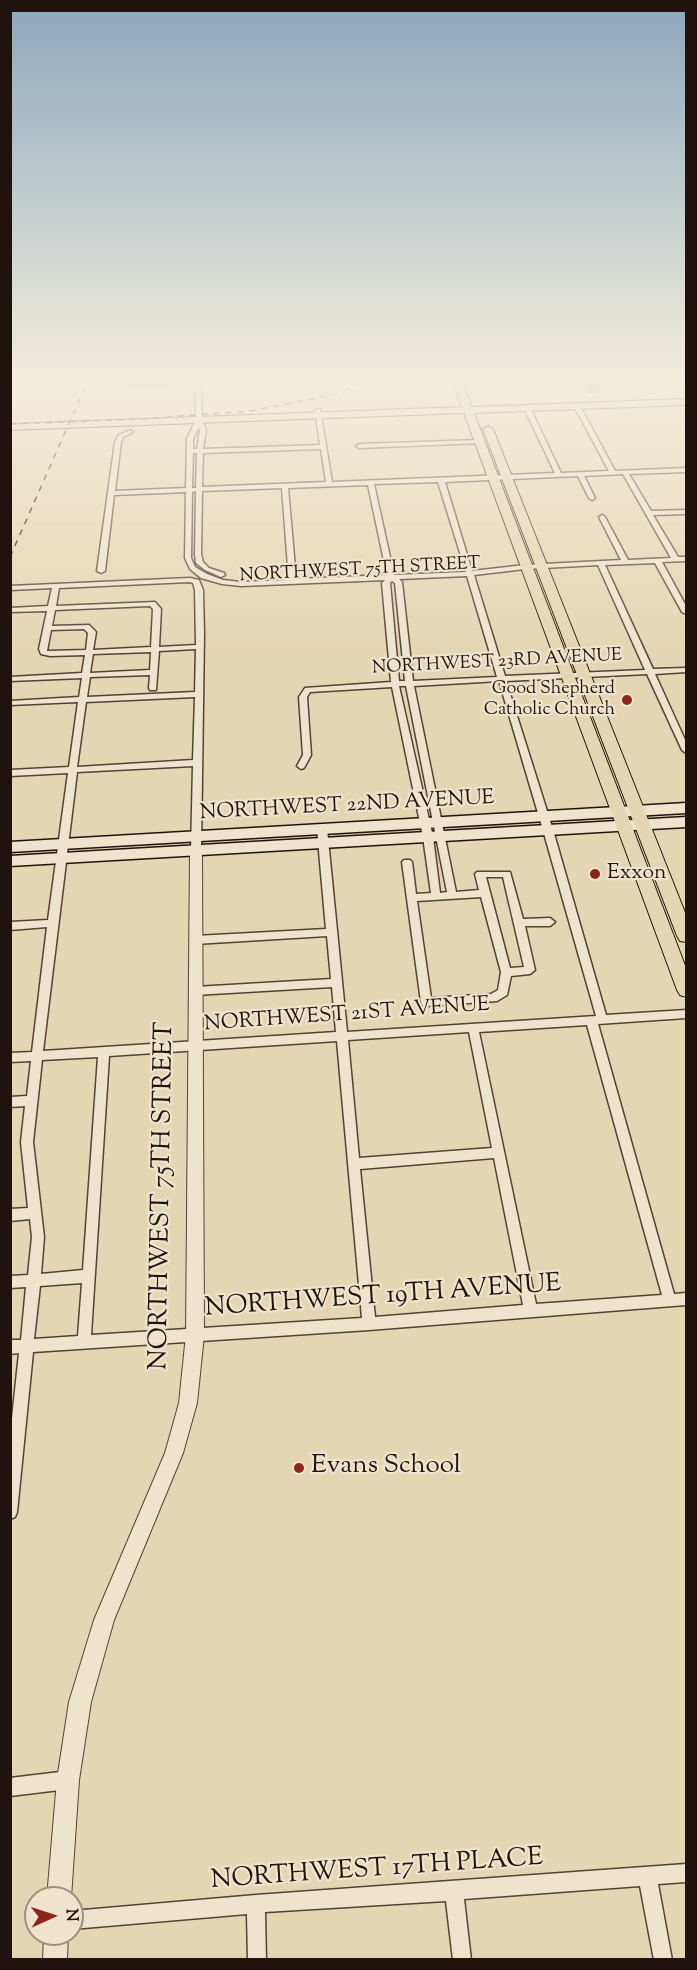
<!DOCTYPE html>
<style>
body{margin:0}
#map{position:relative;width:697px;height:1970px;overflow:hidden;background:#e5d6b3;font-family:"Sorts Mill Goudy",serif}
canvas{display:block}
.frame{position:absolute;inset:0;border:12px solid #20120c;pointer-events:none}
.north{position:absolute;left:24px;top:1886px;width:60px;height:60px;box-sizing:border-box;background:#eee4ce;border:2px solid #9c9080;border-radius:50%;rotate:87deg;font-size:16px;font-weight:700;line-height:24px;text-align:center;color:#20120c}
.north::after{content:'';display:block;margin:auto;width:21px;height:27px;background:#8f2418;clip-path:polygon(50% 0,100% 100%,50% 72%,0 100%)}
</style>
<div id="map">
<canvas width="697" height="1970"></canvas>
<div class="frame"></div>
<div class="north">N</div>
</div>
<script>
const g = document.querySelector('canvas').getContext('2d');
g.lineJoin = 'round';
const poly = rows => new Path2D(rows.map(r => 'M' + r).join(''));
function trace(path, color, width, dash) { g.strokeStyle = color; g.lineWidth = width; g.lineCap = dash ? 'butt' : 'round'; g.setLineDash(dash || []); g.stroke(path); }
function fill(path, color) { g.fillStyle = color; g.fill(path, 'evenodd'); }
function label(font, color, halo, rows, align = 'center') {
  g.font = font + ' "Sorts Mill Goudy",serif'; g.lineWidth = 4.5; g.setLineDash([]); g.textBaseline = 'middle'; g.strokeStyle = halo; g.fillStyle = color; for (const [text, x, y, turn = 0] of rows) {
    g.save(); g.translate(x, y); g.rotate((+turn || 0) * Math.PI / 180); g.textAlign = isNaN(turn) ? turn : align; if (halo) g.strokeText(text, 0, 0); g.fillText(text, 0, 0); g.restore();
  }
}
const minor = poly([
 [10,376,15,376,10,383,10,376],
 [195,376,201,376,202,420,206,430,203,449,320,445,315,410,320,409,332,482,555,473,524,408,527,406,530,408,561,473,609,471,574,406,577,404,580,406,615,471,686,468,686,472,629,474,651,511,686,510,686,514,653,515,678,557,686,557,686,561,662,562,686,606,686,614,682,612,655,563,605,565,653,669,686,668,686,672,655,674,686,742,686,753,682,750,647,674,506,681,553,830,606,1015,686,1010,686,1018,598,1024,674,1294,686,1293,686,1305,369,1330,33,1352,17,1512,15,1517,10,1519,10,1437,19,1353,10,1354,10,1340,21,1340,26,1287,10,1288,10,1276,28,1275,32,1237,30,1219,10,1221,10,1209,28,1208,21,1142,25,1106,10,1107,10,1097,27,1096,31,1061,10,1062,10,1053,32,1052,47,927,10,930,10,922,48,920,68,773,10,776,10,770,69,767,78,702,10,705,10,701,79,697,82,678,10,681,10,677,82,673,85,655,50,656,41,654,39,649,47,611,10,612,10,608,48,606,52,588,10,590,10,586,190,578,199,580,203,590,204,634,201,850,196,853,191,850,193,766,77,772,43,1051,336,1032,332,987,195,995,191,994,190,991,191,988,195,987,331,979,327,936,195,944,190,940,195,936,326,929,317,829,322,826,327,829,347,1032,596,1016,543,830,499,681,414,686,456,892,479,890,475,874,477,872,510,872,523,919,550,918,555,922,550,926,525,926,535,970,530,974,511,976,507,995,497,1001,426,1006,422,1005,421,1002,402,862,404,860,410,860,412,862,416,894,431,893,423,837,392,687,310,692,307,697,311,755,304,768,301,769,297,766,303,755,299,697,305,688,391,682,382,583,385,580,241,586,222,584,201,578,190,569,185,558,186,492,114,495,105,571,101,573,97,571,115,442,119,435,130,430,133,432,123,437,121,442,115,491,186,488,187,439,196,420,195,376],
 [199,427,200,430,197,449,193,449,193,439,199,427],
 [321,449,326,482,202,487,203,453,321,449],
 [193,453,197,453,196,488,192,488,193,453],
 [623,474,671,558,628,560,605,517,602,515,599,517,621,560,525,565,472,571,445,482,578,476,589,498,592,500,595,498,584,476,623,474],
 [438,482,466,572,394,575,374,484,438,482],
 [368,485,387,575,296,579,288,488,368,485],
 [282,488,289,580,241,582,223,580,207,574,195,567,191,558,192,492,196,491,195,554,196,563,205,570,221,577,225,575,224,573,209,568,203,562,201,554,202,491,282,488],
 [598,565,645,670,505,676,474,575,525,569,598,565],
 [467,576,497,677,413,681,402,582,399,579,467,576],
 [392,581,395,583,405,681,399,681,390,583,392,581],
 [189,582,193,583,195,590,196,645,159,647,161,609,155,602,56,606,59,588,189,582],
 [150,606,153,609,151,647,93,650,96,632,89,625,52,626,55,610,150,606],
 [84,629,88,633,86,650,47,651,51,630,84,629],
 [196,649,195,692,87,697,90,677,150,675,149,688,150,690,156,690,159,651,196,649],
 [151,652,150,670,90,673,93,654,151,652],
 [399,686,406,686,447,892,440,893,433,837,399,686],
 [195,697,193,760,77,767,86,702,195,697],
 [486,877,503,877,524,967,510,968,486,877],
 [481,897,501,972,498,990,491,994,431,998,417,901,481,897],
 [587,1025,662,1295,536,1304,479,1032,587,1025],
 [469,1032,492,1148,359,1158,348,1040,469,1032],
 [337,1041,362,1318,91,1335,109,1056,337,1041],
 [98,1057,83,1270,41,1274,44,1237,33,1142,42,1060,98,1057],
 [494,1158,523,1305,375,1317,360,1169,494,1158],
 [82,1283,78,1336,34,1339,40,1286,82,1283],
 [479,440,481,441,481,443,359,448,356,446,359,444,479,440],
 [68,1771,74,1774,77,1780,74,1786,68,1789,10,1796,10,1778,68,1771],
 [686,1864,686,1882,658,1884,672,1960,654,1960,640,1886,464,1899,471,1960,453,1960,446,1901,265,1912,266,1960,248,1960,247,1914,72,1929,72,1911,256,1895,686,1864]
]);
const tertiary = poly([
 [196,846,202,850,204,1335,197,1403,183,1453,114,1620,91,1702,79,1780,71,1898,47,1898,57,1780,69,1702,94,1620,165,1453,179,1403,186,1335,190,850,196,846],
 [44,1934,68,1934,67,1960,43,1960,44,1934]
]);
const secondary = poly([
 [686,803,686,813,10,852,10,842,686,803],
 [686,817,686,827,10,866,10,856,686,817]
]);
const primary = poly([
 [450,376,460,376,472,407,686,399,686,405,474,413,686,968,686,997,680,995,677,990,464,413,10,430,10,424,462,407,450,376],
 [488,426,493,429,686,915,686,942,680,941,677,936,483,429,488,426]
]);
const rail = poly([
 [10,424,142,419,251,411,331,395,383,376],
 [10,557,90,376]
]);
const wall = poly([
 [123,376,177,376,177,385,124,387],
 [584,377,600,385,599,393,588,393,583,384]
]);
const building = poly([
 [584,377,595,377,600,385,589,386,584,377]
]);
const markers = [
 [627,700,6,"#8f2418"],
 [595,874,6,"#8f2418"],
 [299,1468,6,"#8f2418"]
];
const farStreetnames = [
 ["NORTHWEST 75TH STREET",360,571,-3],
 ["NORTHWEST 23RD AVENUE",497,663,-3]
];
const farPoinames = [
 ["Good Shepherd",615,690],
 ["Catholic Church",615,711]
];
const streetNames = [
 ["NORTHWEST 22ND AVENUE",347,807,-3],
 ["NORTHWEST 21ST AVENUE",347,1016,-4]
];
const poiNames = [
 ["Exxon",607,874]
];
const nearStreetnames = [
 ["NORTHWEST 75TH STREET",164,1196,-89],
 ["NORTHWEST 19TH AVENUE",383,1298,-4],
 ["NORTHWEST 17TH PLACE",377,1871,-4]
];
const nearPoinames = [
 ["Evans School",311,1468]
];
trace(minor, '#514336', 3);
trace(tertiary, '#514336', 2);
trace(secondary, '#20120c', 3);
trace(primary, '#20120c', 2);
fill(minor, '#eee4ce');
fill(tertiary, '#eee4ce');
fill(secondary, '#eee4ce');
fill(primary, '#e5d6b3');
trace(rail, '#20120c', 1.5, [6, 6]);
fill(wall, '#736755');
fill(building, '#867863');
trace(building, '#5e5445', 1.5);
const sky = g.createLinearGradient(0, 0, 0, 652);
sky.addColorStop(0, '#8ca7bc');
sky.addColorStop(0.58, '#f3eddd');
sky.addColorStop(1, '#f3eddd00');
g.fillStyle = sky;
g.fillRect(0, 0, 697, 652);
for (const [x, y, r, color] of markers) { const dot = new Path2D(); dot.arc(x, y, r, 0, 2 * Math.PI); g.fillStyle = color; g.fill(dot); trace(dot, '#eee4ce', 2); }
label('18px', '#20120c', '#eee4ce', farStreetnames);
label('18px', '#20120c', '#eee4ce', farPoinames, 'right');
label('21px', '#20120c', '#eee4ce', streetNames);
label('21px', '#20120c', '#eee4ce', poiNames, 'left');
label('26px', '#20120c', '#eee4ce', nearStreetnames);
label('26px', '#20120c', '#eee4ce', nearPoinames, 'left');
</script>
